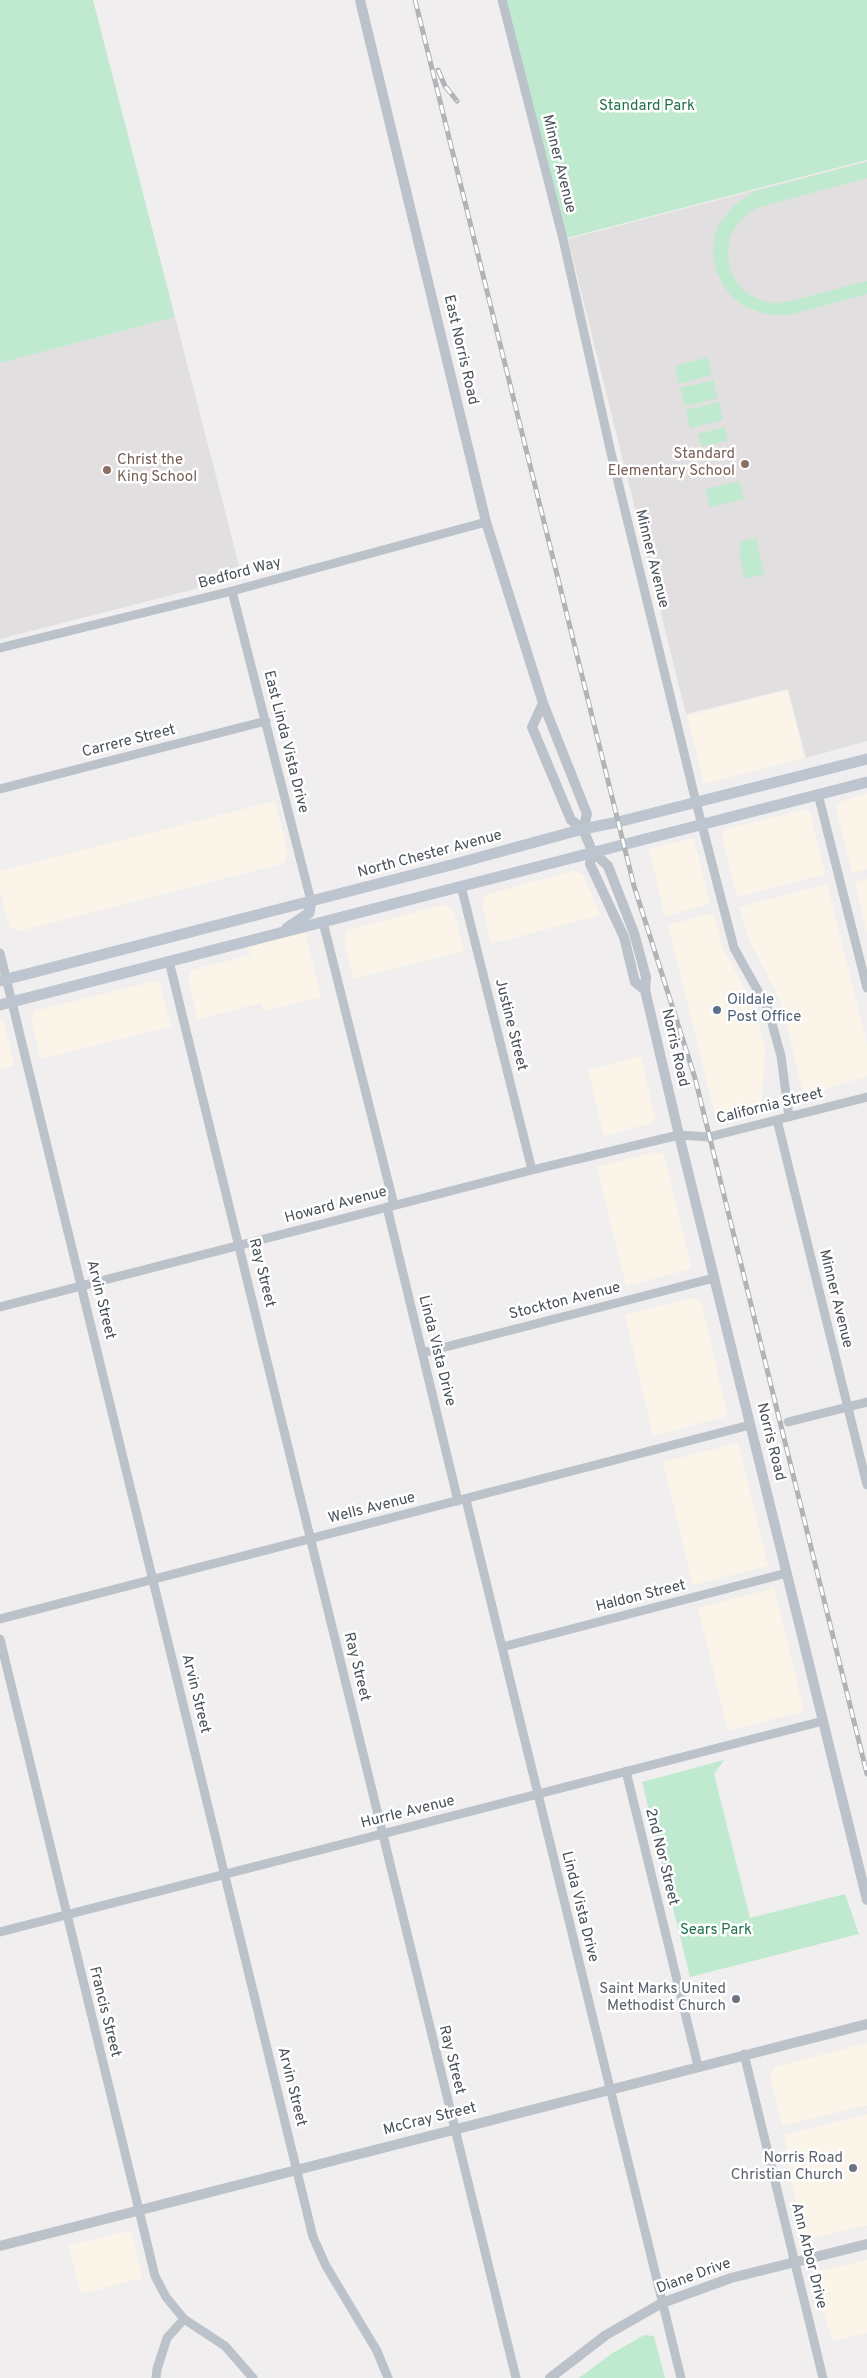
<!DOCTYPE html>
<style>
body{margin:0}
canvas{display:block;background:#f0eeee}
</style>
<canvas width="867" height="2378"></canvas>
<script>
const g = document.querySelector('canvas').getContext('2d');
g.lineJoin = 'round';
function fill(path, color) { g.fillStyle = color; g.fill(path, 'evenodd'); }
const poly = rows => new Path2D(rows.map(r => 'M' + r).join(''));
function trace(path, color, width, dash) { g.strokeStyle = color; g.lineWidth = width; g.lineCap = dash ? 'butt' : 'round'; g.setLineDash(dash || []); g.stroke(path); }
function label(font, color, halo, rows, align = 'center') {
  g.font = font + ' Overpass,sans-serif'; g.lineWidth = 5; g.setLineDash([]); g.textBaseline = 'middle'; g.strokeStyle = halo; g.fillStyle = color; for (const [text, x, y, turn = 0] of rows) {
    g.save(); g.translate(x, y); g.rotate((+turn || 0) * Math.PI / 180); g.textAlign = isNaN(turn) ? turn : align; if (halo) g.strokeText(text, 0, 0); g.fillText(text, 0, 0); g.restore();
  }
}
const commercial = poly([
 [787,690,804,758,704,784,687,716],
 [867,793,867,869,852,873,836,808,837,803],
 [275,801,288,853,285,863,20,931,10,928,0,891,0,871],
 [802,810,807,810,810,814,825,874,737,897,722,838,723,832,727,829],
 [694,838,710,904,665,916,649,849],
 [573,871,583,875,600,915,491,944,482,904,485,895],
 [867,879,867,932,855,882],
 [827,884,867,1045,867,1076,804,1096,781,1002,748,937,739,907],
 [443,905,453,908,464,951,353,979,344,940,347,930],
 [713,913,723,948,753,1004,765,1048,762,1102,760,1107,716,1119,668,925],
 [304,929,321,997,264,1011,261,1003,198,1019,188,980,192,970,250,955,247,943],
 [155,981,160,984,171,1026,41,1059,31,1020,35,1011],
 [3,1018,14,1065,0,1069,0,1019],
 [641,1056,655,1119,652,1123,604,1136,588,1070],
 [655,1152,664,1155,691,1266,687,1270,626,1286,597,1167],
 [691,1298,701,1301,727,1413,724,1417,653,1436,625,1315],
 [738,1443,768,1566,693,1585,663,1462],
 [774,1588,804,1711,728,1731,698,1608],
 [867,2043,867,2105,782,2126,770,2077,774,2067],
 [867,2114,867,2225,802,2241,784,2135],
 [131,2230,142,2278,81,2294,69,2246],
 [867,2260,867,2333,833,2341,810,2273]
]);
const education = poly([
 [867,161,867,741,806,758,788,689,686,714,568,239],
 [175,317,242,577,0,639,0,363]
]);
const green = poly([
 [0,0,93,0,175,317,0,363],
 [501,0,867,0,867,160,567,238],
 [867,162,867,178,763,206,749,212,738,223,730,237,728,251,729,267,736,281,746,293,760,300,774,303,787,302,867,281,867,294,789,315,773,315,759,312,745,306,732,297,723,285,716,271,713,255,714,240,718,226,734,205,756,191],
 [708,357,712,375,679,384,675,366],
 [713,380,718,398,685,406,680,388],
 [719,402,723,420,690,428,686,410],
 [725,427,728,440,702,447,698,434],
 [739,481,744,499,710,507,706,489],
 [756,538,764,574,745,579,739,554,742,541],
 [724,1760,714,1774,750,1918,845,1894,859,1934,690,1977,642,1782],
 [644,2335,654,2336,665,2378,579,2378,611,2354]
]);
const minor = poly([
 [502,0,563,239,611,453,696,802,734,948,768,1009,781,1056,789,1117],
 [232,591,311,901],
 [0,648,232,591,486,522],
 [0,789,266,721],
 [818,794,867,988],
 [461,886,532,1170],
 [323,922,394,1205],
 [0,953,313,2237,326,2266,377,2351,388,2378],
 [169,961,516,2378],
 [777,1120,867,1485],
 [387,1207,458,1501],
 [0,1307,532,1170,679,1135,709,1137,867,1097],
 [422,1353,714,1278],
 [788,1422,867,1402],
 [466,1500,681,2378],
 [0,1619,750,1425],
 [0,1639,155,2276,166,2297,184,2319,167,2338,157,2369,156,2378],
 [502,1647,787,1573],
 [626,1771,698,2066],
 [0,1932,823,1721],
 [744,2054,823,2378],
 [184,2319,225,2346,253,2378]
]);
const tertiary = poly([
 [360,0,486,522,543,703,587,814,583,829],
 [543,703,532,727,571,820,583,829,592,851,608,866,634,933,646,977,645,990,679,1135,867,1900],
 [592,851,590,864,624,937,635,982,645,990],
 [0,2246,867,2024],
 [550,2378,606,2335,662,2303,731,2278,867,2244]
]);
const secondary = poly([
 [287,928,309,913,311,901],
 [0,981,455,864,583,829,618,822,867,759],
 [0,1005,867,782]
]);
const rail = poly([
 [415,0,634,886,695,1078,867,1774],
 [438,70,445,86,457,101]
]);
const markers = [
 [745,464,5,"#8d6e63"],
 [107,470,5,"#8d6e63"],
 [717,1010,5,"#5c6f8a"],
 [736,1999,5,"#6b7280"],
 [853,2168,5,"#6b7280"]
];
const parkNames = [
 ["Standard Park",647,107],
 ["Sears Park",716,1931]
];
const streetNames = [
 ["Minner Avenue",558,164,76],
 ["East Norris Road",460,350,77],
 ["Minner Avenue",651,559,76],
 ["Bedford Way",240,574,-15],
 ["Carrere Street",129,742,-14],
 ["East Linda Vista Drive",285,742,76],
 ["North Chester Avenue",430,855,-15],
 ["Justine Street",510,1025,76],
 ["Norris Road",674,1048,77],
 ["California Street",770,1107,-14],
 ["Howard Avenue",336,1206,-15],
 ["Ray Street",261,1273,76],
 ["Minner Avenue",835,1299,76],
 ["Arvin Street",100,1300,76],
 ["Stockton Avenue",565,1302,-14],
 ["Linda Vista Drive",436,1351,76],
 ["Norris Road",770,1442,76],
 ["Wells Avenue",372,1509,-14],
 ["Haldon Street",641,1597,-14],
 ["Ray Street",356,1667,76],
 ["Arvin Street",195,1694,76],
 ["Hurrle Avenue",408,1813,-14],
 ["2nd Nor Street",661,1857,76],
 ["Linda Vista Drive",579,1907,76],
 ["Francis Street",104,2012,76],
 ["Ray Street",451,2060,76],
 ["Arvin Street",291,2087,76],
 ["McCray Street",430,2120,-14],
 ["Ann Arbor Drive",808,2256,76],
 ["Diane Drive",694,2277,-20]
];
const educationNames = [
 ["Standard",735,455],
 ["Elementary School",735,472],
 ["Christ the",117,461,"left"],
 ["King School",117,478,"left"]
];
const serviceNames = [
 ["Oildale",727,1001],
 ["Post Office",727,1018]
];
const worshipNames = [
 ["Saint Marks United",726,1990],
 ["Methodist Church",726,2007],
 ["Norris Road",843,2159],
 ["Christian Church",843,2176]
];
fill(commercial, '#faf5e8');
fill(education, '#e1dfdf');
fill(green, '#c0ead0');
trace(minor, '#bbc2c9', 9);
trace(tertiary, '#bbc2c9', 10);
trace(secondary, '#bdc6d0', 11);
trace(rail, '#b1b3b7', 5);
trace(rail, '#fff', 3, [9]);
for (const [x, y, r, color] of markers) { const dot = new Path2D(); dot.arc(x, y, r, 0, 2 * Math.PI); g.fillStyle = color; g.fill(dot); trace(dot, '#fff', 2); }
label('15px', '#20724a', '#fff', parkNames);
label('15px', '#485159', '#fff', streetNames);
label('15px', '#785e54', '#fff', educationNames, 'right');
label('15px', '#4e5e75', '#fff', serviceNames, 'left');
label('15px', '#5b616d', '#fff', worshipNames, 'right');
</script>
